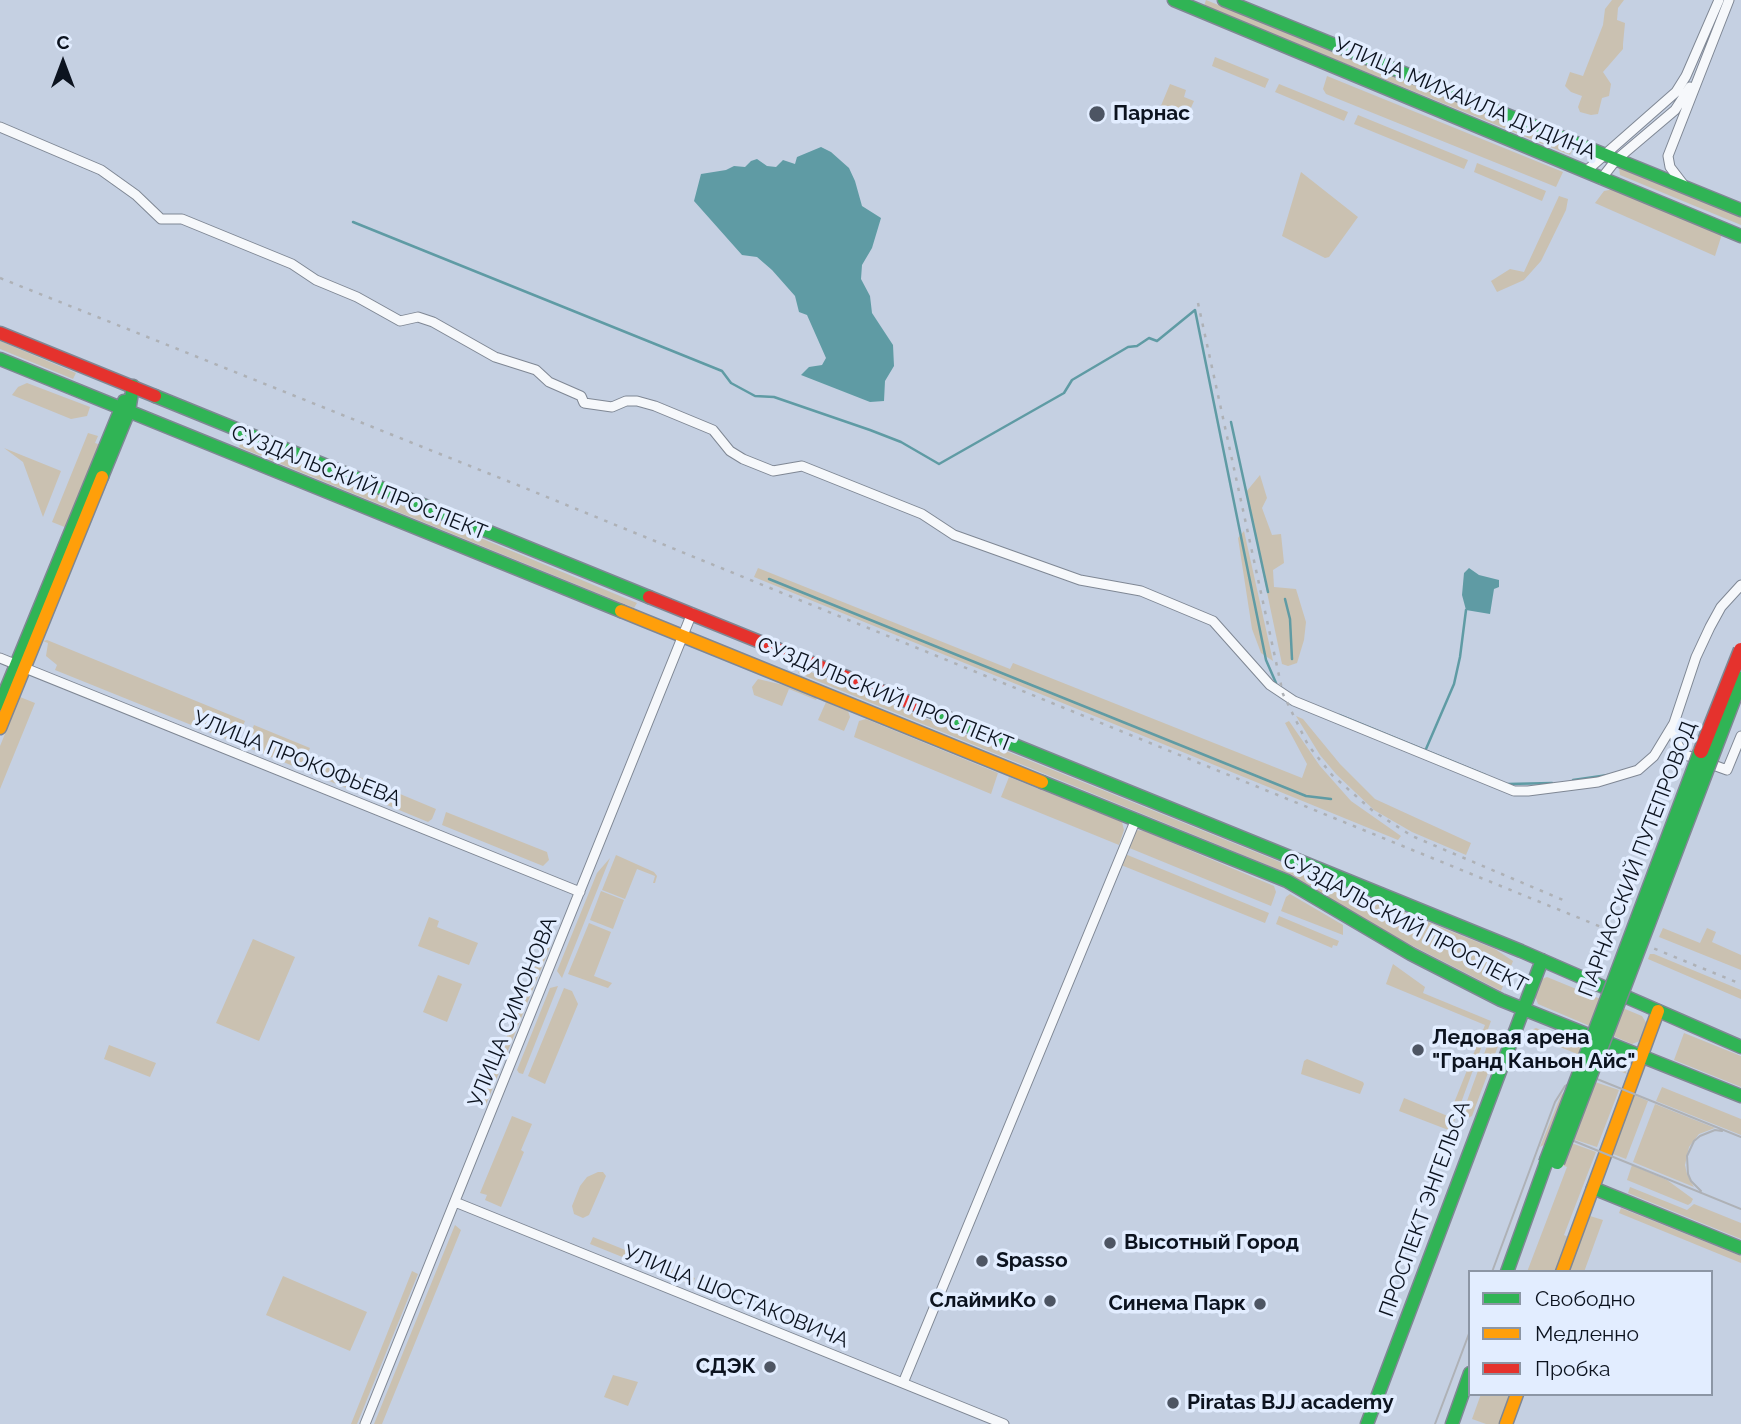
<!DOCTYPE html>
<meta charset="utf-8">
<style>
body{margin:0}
#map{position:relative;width:1741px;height:1424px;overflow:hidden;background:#c5d0e2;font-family:Raleway,sans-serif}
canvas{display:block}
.legend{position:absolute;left:1468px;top:1270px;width:245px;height:126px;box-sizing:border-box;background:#e2edff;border:2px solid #8c96a5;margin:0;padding:9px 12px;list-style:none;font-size:21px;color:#0c131f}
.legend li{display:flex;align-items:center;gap:14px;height:35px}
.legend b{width:35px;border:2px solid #8c96a5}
.north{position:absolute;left:28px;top:28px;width:70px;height:70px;-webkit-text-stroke:5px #e2edff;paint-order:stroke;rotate:0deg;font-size:19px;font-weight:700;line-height:28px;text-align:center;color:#0c131f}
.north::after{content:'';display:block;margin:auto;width:24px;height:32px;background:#0c131f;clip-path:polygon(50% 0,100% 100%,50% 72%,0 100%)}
</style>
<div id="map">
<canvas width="1741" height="1424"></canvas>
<ul class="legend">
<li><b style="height:9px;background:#30b455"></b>Свободно</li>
<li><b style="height:9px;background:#ff9f0a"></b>Медленно</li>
<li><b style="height:9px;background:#e5322d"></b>Пробка</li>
</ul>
<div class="north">С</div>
</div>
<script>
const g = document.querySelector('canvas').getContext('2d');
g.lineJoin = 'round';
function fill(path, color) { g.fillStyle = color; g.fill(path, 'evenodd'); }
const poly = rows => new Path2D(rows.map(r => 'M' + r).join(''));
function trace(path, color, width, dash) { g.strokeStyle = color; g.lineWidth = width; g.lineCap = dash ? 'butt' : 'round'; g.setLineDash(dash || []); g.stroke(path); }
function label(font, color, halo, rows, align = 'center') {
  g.font = font + ' Raleway,sans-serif'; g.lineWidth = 7; g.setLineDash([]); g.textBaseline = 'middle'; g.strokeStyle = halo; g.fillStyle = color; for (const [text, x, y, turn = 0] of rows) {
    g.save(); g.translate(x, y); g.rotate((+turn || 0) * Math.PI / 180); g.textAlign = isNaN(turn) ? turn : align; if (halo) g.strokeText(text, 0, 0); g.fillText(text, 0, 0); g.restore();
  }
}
const green = poly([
 [1206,0,1573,148,1570,155,1204,6],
 [1612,0,1624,0,1618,8,1617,20,1625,23,1623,44,1623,49,1603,72,1611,84,1609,96,1602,98,1598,114,1591,115,1580,112,1578,107,1582,96,1571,92,1565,86,1570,72,1583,76,1603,25,1605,9],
 [1215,57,1269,79,1265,88,1212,66],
 [1327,76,1563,172,1556,187,1326,94,1323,89],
 [1170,84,1186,90,1184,97,1194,101,1185,121,1160,108],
 [1279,84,1348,112,1344,121,1275,92],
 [1358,115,1468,160,1464,169,1354,124],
 [1477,163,1546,191,1542,201,1474,172],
 [1619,168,1624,168,1741,216,1741,225,1620,175],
 [1301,172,1358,217,1329,257,1325,258,1282,236],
 [1614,189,1722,234,1715,256,1595,203,1604,191],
 [1559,196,1568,199,1566,210,1541,261,1524,280,1497,292,1491,281,1510,269,1524,272],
 [0,341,76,373,73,379,0,349],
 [27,383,90,407,87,416,71,419,12,395,18,387],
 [88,433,98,436,95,443,101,445,67,528,52,522],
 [242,439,637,603,634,608,239,447],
 [4,448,61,471,43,517,23,462],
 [1260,475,1267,498,1262,508,1272,535,1281,534,1284,563,1273,570,1274,587,1296,589,1306,622,1304,640,1297,663,1288,666,1282,664,1246,492],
 [1244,531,1273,661,1261,653,1252,629,1238,538],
 [758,568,1010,669,1013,663,1302,778,1307,764,1285,723,1289,721,1320,766,1351,801,1401,836,1398,840,754,577],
 [47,640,245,721,238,738,231,741,55,670,57,665,46,656,48,643,43,641],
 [801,668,1495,949,1513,961,1501,991,1403,941,1287,873,798,673],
 [758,679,788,686,817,698,816,700,789,689,782,706,754,695,752,687],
 [20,697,35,703,0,789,0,746],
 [826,702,848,711,850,717,844,731,818,720],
 [1296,716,1303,719,1340,764,1375,799,1471,843,1466,855,1412,832,1374,810,1336,774,1320,755],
 [866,719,998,773,991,794,854,737,859,721],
 [254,725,310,748,302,766,298,768,249,748,247,742],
 [314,758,436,809,432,819,428,822,310,773],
 [1009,777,1122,822,1124,830,1119,845,1001,797],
 [446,812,547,852,549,860,543,866,442,825],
 [1136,830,1144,831,1274,886,1276,892,1271,906,1127,847],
 [1125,854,1269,913,1265,923,1121,865],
 [616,855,654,872,657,876,655,883,653,883,655,876,637,869,625,899,602,890],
 [610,858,562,978,557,971,597,873],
 [601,891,624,900,613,929,590,920],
 [1290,894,1343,925,1343,935,1281,911,1286,897],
 [1279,916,1339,941,1337,946,1333,945,1332,948,1276,924],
 [429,917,439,921,437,927,478,943,469,965,418,946],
 [589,923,611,932,594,976,612,983,608,988,568,974],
 [1663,928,1700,943,1707,928,1716,932,1712,942,1741,955,1741,970,1659,937],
 [253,939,295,957,259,1041,216,1023],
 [544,944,550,947,485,1107,479,1105],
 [1650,954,1654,954,1741,990,1741,999,1648,959],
 [1393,964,1425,987,1423,993,1491,1021,1458,1111,1452,1108,1485,1025,1386,984],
 [438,975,462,984,447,1022,423,1012],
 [1547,977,1642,1016,1647,1024,1640,1041,1632,1044,1538,1004,1535,996,1542,979],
 [558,986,523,1074,519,1073,517,1070,550,988],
 [564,988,572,991,578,1004,545,1084,528,1076],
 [1536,1028,1620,1062,1627,1074,1525,1033],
 [1684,1033,1741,1056,1741,1087,1674,1060],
 [1491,1035,1501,1038,1472,1116,1468,1118,1463,1116,1463,1112],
 [109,1045,156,1063,150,1077,104,1059],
 [1307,1059,1363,1082,1364,1084,1360,1094,1301,1074,1304,1061],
 [1589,1080,1619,1090,1597,1147,1567,1137,1551,1141,1540,1147,1561,1095,1574,1083],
 [1662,1087,1741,1119,1741,1135,1656,1101],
 [1634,1095,1648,1101,1626,1159,1613,1154],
 [1404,1098,1455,1119,1451,1131,1399,1111],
 [1655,1104,1715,1128,1699,1134,1689,1147,1685,1165,1687,1174,1694,1187,1633,1162],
 [512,1116,532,1124,521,1150,524,1152,501,1207,485,1200,487,1195,480,1193],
 [1566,1141,1596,1152,1564,1235,1568,1237,1556,1272,1527,1272,1567,1167,1542,1157],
 [1632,1165,1667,1180,1693,1199,1691,1203,1688,1205,1627,1180],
 [598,1172,603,1172,606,1176,589,1215,583,1218,574,1214,572,1206,580,1186,587,1177],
 [1630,1187,1687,1210,1694,1204,1741,1223,1741,1239,1628,1193],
 [1621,1208,1741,1256,1741,1263,1619,1213],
 [1590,1216,1603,1220,1584,1272,1569,1272],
 [455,1225,461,1230,382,1424,374,1424],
 [593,1237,695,1278,692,1285,590,1244],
 [412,1271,418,1274,357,1424,351,1424],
 [283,1276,367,1312,350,1351,266,1315],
 [613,1375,638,1382,628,1406,604,1397],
 [1481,1394,1510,1394,1499,1424,1486,1424,1472,1419]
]);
const water = poly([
 [821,147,831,152,849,168,855,181,862,206,881,218,872,248,862,265,861,279,870,296,872,313,893,345,894,366,885,381,884,401,870,402,801,375,809,367,822,365,826,358,807,315,799,312,795,296,772,270,757,257,742,255,694,201,701,174,726,170,734,166,745,167,751,161,757,159,767,166,776,167,783,160,795,164,797,157],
 [1469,568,1479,575,1499,580,1499,587,1494,589,1490,614,1466,610,1462,595,1464,573]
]);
const stream = poly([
 [353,222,722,371,731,383,755,396,774,397,870,430,901,442,939,464,1064,393,1072,380,1128,347,1137,346,1149,338,1157,341,1195,310,1266,660,1276,683],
 [1231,422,1268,592],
 [769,579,1306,796,1331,799],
 [1285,599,1290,619,1292,659],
 [1339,715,1485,775],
 [1426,749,1454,684,1460,657,1466,610],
 [1573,780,1608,775],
 [1508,784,1552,783]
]);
const street = poly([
 [0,127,101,170,136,195,161,219,182,219,292,264,316,280,357,297,400,321,418,317,433,322,495,357,536,370,549,382,581,396,584,403,612,407,626,401,637,401,655,406,713,430,730,451,743,459,773,471,802,466,922,514,954,535,1080,580,1141,591,1213,621,1270,685,1294,701,1514,791,1528,791,1598,782,1638,770,1654,756,1674,723],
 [1585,172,1676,92,1686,76,1719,0],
 [1601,179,1616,160,1675,110,1690,87],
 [1683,184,1670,167,1668,156,1729,0],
 [1741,585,1721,607,1710,627,1696,657,1674,723,1675,739,1683,754,1727,770,1741,736],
 [0,658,580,892],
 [455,1202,1004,1424],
 [903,1383,1136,819],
 [365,1424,692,613]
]);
const fast = poly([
 [1174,0,1741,236],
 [1224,0,1741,210],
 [0,359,621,611],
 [155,396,649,597],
 [102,477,129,411,133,386],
 [0,704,124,401],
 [928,710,1521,951,1741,1047],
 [1042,782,1287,881,1411,954,1501,1000,1741,1096],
 [1593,1188,1741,1248],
 [1507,1272,1546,1163],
 [1367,1424,1542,960],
 [1452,1424,1470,1373]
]);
const slow = poly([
 [621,611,1042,782],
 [0,728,102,477],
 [1562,1272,1658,1011],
 [1506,1424,1517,1394]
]);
const jam = poly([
 [0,333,155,396],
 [649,597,928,710]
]);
const tram = poly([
 [1540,1157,1551,1142,1559,1139,1574,1141,1741,1209],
 [1701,1191,1691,1181,1688,1174,1687,1156,1694,1141,1700,1136,1715,1130,1722,1131],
 [1492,1272,1555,1102,1565,1086,1573,1081,1590,1078,1597,1079,1741,1137],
 [1435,1424,1470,1331]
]);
const rail = poly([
 [0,278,520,486,1741,984],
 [1198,303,1283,694,1308,745,1332,775,1373,811,1412,836,1563,900]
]);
const fastBridge = poly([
 [1557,1162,1741,679],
 [1546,1163,1701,751]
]);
const jamBridge = poly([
 [1701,751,1741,650]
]);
const markers = [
 [1097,114,9,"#4d5563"],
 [1418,1050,7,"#4d5563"],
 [1110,1243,7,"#4d5563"],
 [982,1261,7,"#4d5563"],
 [1050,1301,7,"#4d5563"],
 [1260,1304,7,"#4d5563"],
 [770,1367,7,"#4d5563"],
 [1173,1403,7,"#4d5563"]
];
const streetNames = [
 ["УЛИЦА МИХАИЛА ДУДИНА",1465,99,23],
 ["СУЗДАЛЬСКИЙ ПРОСПЕКТ",359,483,22],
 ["СУЗДАЛЬСКИЙ ПРОСПЕКТ",885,695,22],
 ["УЛИЦА ПРОКОФЬЕВА",297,759,22],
 ["ПАРНАССКИЙ ПУТЕПРОВОД",1638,859,-69],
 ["СУЗДАЛЬСКИЙ ПРОСПЕКТ",1405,923,28],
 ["УЛИЦА СИМОНОВА",513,1012,-68],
 ["ПРОСПЕКТ ЭНГЕЛЬСА",1425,1209,-70],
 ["УЛИЦА ШОСТАКОВИЧА",736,1297,22]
];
const poiNames = [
 ["Парнас",1113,114],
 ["Ледовая арена",1432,1038],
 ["\"Гранд Каньон Айс\"",1432,1062],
 ["Высотный Город",1124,1243],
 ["Spasso",996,1261],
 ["СлаймиКо",1036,1301,"right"],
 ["Синема Парк",1246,1304,"right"],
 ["СДЭК",756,1367,"right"],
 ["Piratas BJJ academy",1187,1403]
];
fill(green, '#cac1b1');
fill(water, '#5f9ba4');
trace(stream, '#5f9ba4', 2.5);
trace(street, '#7f8794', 11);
trace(fast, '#7f8794', 15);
trace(slow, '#7f8794', 15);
trace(jam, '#7f8794', 15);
trace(street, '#f6f8fb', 9);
trace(fast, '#30b455', 12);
trace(slow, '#ff9f0a', 12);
trace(jam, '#e5322d', 12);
trace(tram, '#aeb1b6', 2);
trace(rail, '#aeb1b6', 2.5, [3.5, 7]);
trace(fastBridge, '#7f8794', 17, []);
trace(jamBridge, '#7f8794', 17, []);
trace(fastBridge, '#30b455', 14);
trace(jamBridge, '#e5322d', 14);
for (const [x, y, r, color] of markers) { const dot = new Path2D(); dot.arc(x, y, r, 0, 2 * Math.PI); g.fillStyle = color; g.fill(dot); trace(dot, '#e2edff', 2.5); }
label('21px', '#0c131f', '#e2edff', streetNames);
label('bold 21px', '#0c131f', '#e2edff', poiNames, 'left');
</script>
